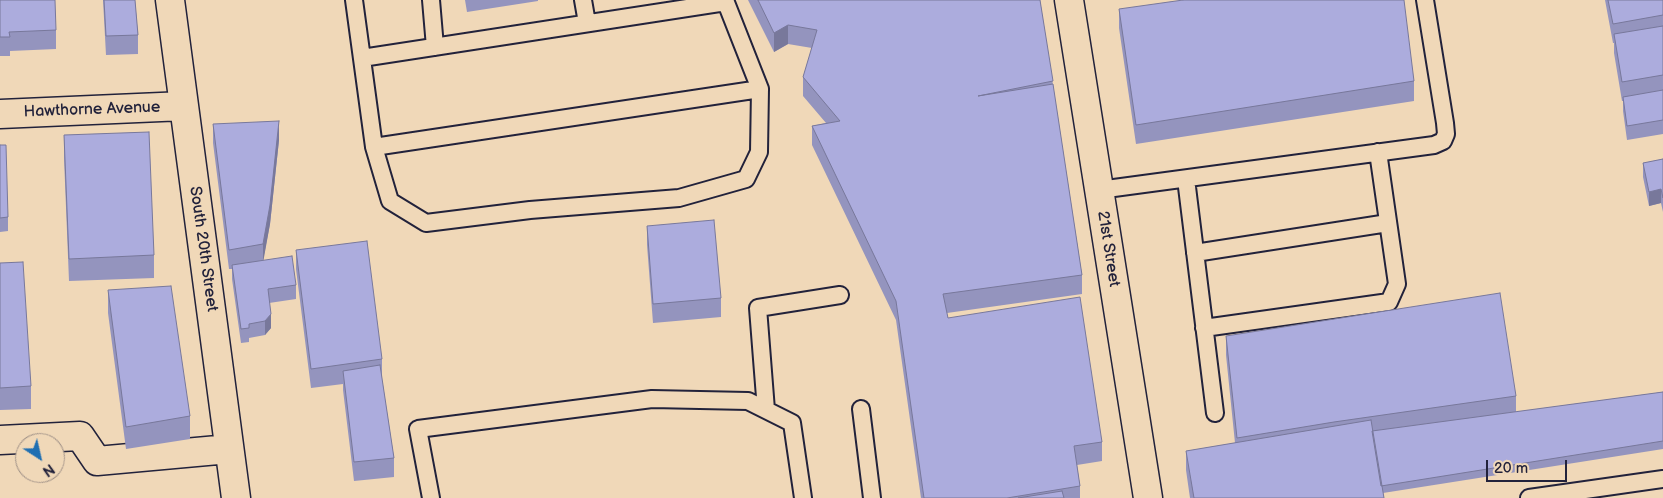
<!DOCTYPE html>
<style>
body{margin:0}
#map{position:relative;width:1663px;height:498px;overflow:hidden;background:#f0d8b8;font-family:"Balsamiq Sans",sans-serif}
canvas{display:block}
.north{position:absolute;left:15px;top:433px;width:50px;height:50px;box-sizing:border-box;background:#f0d8b8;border:1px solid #9e8f86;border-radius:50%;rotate:145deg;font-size:14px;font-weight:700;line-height:20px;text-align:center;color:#22223b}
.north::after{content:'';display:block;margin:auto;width:18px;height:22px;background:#1f6fb2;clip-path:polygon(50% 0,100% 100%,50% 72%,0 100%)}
.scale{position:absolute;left:1486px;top:460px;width:81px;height:22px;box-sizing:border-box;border:2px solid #22223b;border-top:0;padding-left:6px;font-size:15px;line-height:18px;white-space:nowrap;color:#22223b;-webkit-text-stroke:4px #f0d8b8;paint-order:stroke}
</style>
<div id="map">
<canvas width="1663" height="498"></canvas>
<div class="north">N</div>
<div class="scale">20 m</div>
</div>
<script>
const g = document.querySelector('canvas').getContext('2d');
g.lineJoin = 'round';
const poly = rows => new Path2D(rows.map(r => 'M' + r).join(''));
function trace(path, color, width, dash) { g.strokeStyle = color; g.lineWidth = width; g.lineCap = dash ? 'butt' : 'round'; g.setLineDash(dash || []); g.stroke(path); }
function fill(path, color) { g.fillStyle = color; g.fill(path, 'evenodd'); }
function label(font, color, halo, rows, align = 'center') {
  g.font = font + ' "Balsamiq Sans",sans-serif'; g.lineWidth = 4; g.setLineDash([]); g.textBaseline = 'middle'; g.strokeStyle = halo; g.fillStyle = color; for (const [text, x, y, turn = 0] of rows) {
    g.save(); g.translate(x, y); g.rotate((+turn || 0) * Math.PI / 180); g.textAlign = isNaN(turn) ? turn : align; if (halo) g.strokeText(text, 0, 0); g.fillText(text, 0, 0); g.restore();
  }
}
const lane = poly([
 [354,0,374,147,760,89,725,0],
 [431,0,435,47],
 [583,0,587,23],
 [362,58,726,2],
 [374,147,390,201,426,223,530,210,679,198,746,179,759,152,760,89],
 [1186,179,1215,413],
 [1099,190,1434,145,1443,141,1446,134,1445,123,1425,0],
 [1195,253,1388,223],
 [1204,328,1389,302,1397,284,1378,152],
 [861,409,872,498],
 [766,410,758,308,840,295],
 [431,498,418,429,652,399,748,401,792,423,803,498],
 [1529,498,1663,479]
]);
const street = poly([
 [170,0,236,498],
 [1069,0,1148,498],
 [0,114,184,106],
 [0,440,80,436,97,461,229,449]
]);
const wall = poly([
 [0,0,56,30,56,49,10,51,10,56,0,56],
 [103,0,135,0,138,35,138,54,106,55],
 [465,0,538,0,538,1,467,12],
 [748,0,1040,0,1082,275,1082,294,947,313,948,318,1102,442,1102,461,1077,465,1080,486,1080,498,921,498,896,320,812,145,812,126,826,123,803,96,803,77,812,48,788,44,774,52],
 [1605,0,1663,0,1663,134,1627,140,1623,111,1623,101,1622,101,1614,53,1614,43,1613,43],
 [1119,9,1414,81,1414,101,1136,144,1119,28],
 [213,124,279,140,270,224,263,260,296,285,296,299,269,303,271,328,265,335,249,338,249,342,241,343,232,279,232,269,229,269,213,143],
 [64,135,154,255,154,278,69,281,64,158],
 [0,145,8,217,8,231,0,232],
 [1663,159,1663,212,1661,203,1649,206,1643,177,1643,163],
 [647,226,721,298,721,317,653,323,647,245],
 [296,250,382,359,382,379,394,458,394,477,354,481,343,390,343,384,311,388,296,269],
 [0,263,31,386,31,409,0,410],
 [108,290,190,416,190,439,126,449,108,313],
 [1226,336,1516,396,1516,412,1663,392,1663,449,1383,493,1384,498,1190,498,1186,470,1186,451,1235,443,1226,355]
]);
const shadedWall = poly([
 [788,25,788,44,774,52,774,33],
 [279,121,279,140,270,224,263,263,263,244],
 [1661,189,1661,203,1649,206,1649,192],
 [271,314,271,328,265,335,265,321]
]);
const building = poly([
 [0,0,55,0,56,30,9,32,10,37,0,37,0,0],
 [104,0,135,0,138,35,106,36,104,0],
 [758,0,1040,0,1053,81,978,96,1053,84,1082,275,943,294,948,318,1080,297,1102,442,1074,446,1080,486,1007,498,924,498,896,301,812,126,840,121,803,77,817,30,788,25,774,33,758,0],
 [1183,0,1404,0,1414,81,1136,125,1119,9,1183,0],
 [1608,0,1663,0,1663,15,1613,24,1608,0],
 [1663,26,1663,75,1622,82,1614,34,1663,26],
 [1663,90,1663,120,1627,126,1623,97,1663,90],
 [279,121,270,205,263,244,229,250,213,124,279,121],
 [149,132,154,255,69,259,64,135,149,132],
 [0,145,6,145,8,217,0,218,0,145],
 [1663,159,1663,198,1661,189,1649,192,1643,163,1663,159],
 [714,220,721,298,653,304,647,226,714,220],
 [367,241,382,359,311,369,296,250,367,241],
 [292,256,296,285,268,289,271,314,265,321,249,324,249,328,241,329,232,265,292,256],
 [23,262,31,386,0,388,0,263,23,262],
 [171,286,190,416,126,427,108,290,171,286],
 [1500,293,1516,396,1334,422,1237,438,1226,336,1500,293],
 [380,365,394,458,354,462,343,371,380,365],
 [1663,392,1663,441,1381,486,1372,431,1663,392],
 [1371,420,1384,498,1194,498,1186,451,1371,420],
 [1062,491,1064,498,1018,498,1062,491]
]);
const streetNames = [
 ["Hawthorne Avenue",92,110,-2],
 ["South 20th Street",203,249,82],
 ["21st Street",1108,249,81]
];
trace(lane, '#22223b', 20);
trace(street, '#22223b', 31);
trace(lane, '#f0d8b8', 16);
trace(street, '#f0d8b8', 28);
fill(wall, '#9494be');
fill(shadedWall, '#78789b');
fill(building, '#acacdd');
trace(building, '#78789b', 1);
label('16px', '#22223b', '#f0d8b8', streetNames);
</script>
